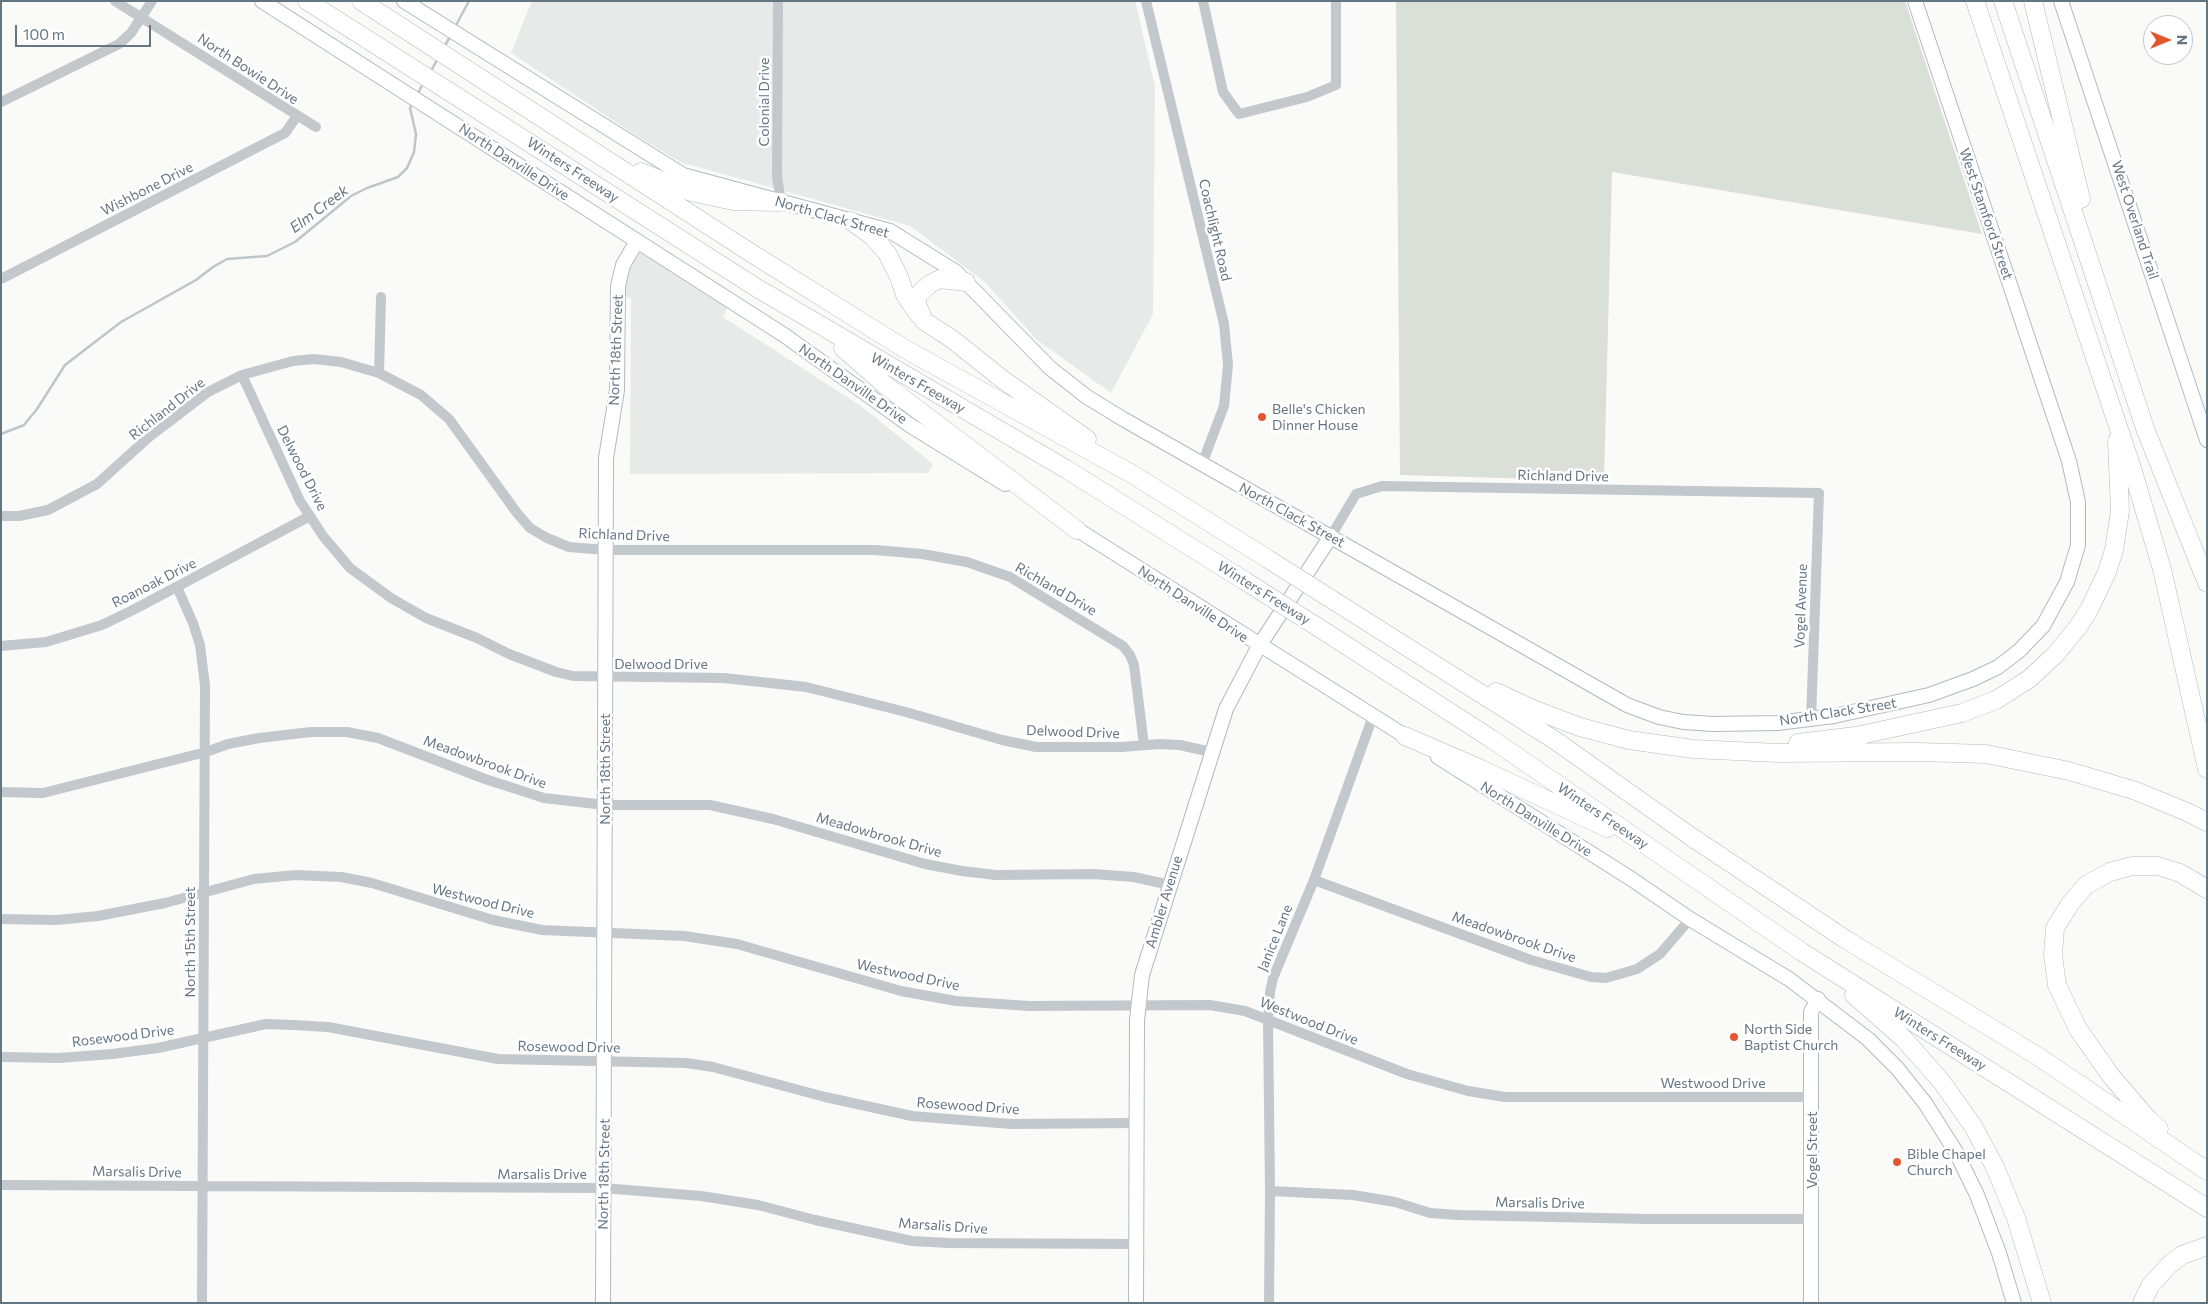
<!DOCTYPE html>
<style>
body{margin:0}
#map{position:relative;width:2208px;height:1304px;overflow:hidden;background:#fafaf8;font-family:Commissioner,sans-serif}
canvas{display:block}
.frame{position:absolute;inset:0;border:2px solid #657683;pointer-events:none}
.north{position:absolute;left:2143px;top:15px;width:50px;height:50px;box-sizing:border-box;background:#fff;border:1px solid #c1c8cd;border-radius:50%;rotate:90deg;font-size:14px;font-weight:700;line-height:20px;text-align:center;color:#657683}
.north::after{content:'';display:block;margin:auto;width:18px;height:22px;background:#e4572e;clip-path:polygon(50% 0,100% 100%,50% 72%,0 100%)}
.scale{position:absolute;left:15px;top:25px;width:136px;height:22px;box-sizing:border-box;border:2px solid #657683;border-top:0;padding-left:6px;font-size:15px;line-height:18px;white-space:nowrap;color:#657683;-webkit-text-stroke:4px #fff;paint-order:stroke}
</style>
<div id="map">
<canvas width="2208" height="1304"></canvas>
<div class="frame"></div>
<div class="north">N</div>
<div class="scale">100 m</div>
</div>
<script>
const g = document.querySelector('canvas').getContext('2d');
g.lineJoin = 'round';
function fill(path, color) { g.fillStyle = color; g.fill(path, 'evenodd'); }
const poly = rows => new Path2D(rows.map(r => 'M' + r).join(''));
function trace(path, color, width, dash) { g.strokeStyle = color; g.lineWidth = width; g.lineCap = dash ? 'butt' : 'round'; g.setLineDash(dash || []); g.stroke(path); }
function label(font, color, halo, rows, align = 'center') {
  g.font = font + ' Commissioner,sans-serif'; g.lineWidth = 5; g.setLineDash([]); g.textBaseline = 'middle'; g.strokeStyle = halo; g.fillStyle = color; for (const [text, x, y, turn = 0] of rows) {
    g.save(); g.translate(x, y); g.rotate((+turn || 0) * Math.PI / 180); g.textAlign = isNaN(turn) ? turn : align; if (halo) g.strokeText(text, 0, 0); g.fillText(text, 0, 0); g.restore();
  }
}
const built = poly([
 [532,1,1135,1,1155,86,1153,314,1111,393,1037,340,985,282,910,226,680,162,634,134,511,53],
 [639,253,647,254,728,306,723,317,861,406,933,464,928,473,630,474,631,299,623,295,630,267]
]);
const green = poly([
 [1396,1,1905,1,1982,234,1612,172,1604,481,1400,475]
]);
const stream = poly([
 [455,27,469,1],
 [444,47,450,37],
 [431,71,438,58],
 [417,95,424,82],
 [1,434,24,425,37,409,65,365,121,322,196,280,213,267,227,259,267,256,295,242,351,196,367,188,398,177,407,168,414,152,416,134,410,108,413,102]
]);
const street = poly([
 [115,1,316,127],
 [778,1,777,177,781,202],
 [1146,1,1224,324,1228,365,1224,406,1202,464],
 [1203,1,1223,92,1239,114,1307,97,1336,85,1336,1],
 [1,102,119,44,131,33,152,1],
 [3,278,285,133,297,116],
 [379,373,381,297],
 [242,375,300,501,323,536,350,568,391,598,426,618,477,638,509,654,556,672,573,676,724,678,806,687,906,712,1002,740,1036,747,1121,747,1160,744,1180,745,1211,752],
 [1,516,19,516,48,510,97,484,149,437,208,392,242,375,293,361,314,359,341,362,379,373,421,395,449,419,517,513,530,528,547,538,569,547,606,550,875,550,922,554,967,562,1010,577,1123,646,1130,655,1134,665,1144,745],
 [1331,536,1356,494,1382,486,1819,493,1811,720],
 [177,587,193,623,200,645,205,686,202,1303],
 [1,646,46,642,102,625,133,610,310,516],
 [1,792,43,793,206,752,228,744,259,738,311,732,347,732,378,738,485,779,544,798,605,805,710,805,773,819,925,864,962,871,996,875,1093,874,1134,877,1170,885],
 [1314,880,1531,960,1591,977,1606,978,1637,969,1660,954,1690,919],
 [1,919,56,920,98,916,165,903,254,879,296,875,341,877,372,883,493,920,542,930,684,936,737,944,901,991,956,1001,1029,1006,1210,1005,1245,1011,1407,1074,1468,1091,1505,1097,1811,1097],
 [1,1057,59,1058,112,1054,158,1048,266,1024,293,1025,328,1027,498,1059,686,1063,713,1067,825,1097,912,1116,1011,1124,1136,1123],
 [1,1185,603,1188,701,1196,758,1205,815,1220,912,1241,949,1243,1137,1244],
 [1270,1191,1353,1195,1395,1202,1430,1213,1458,1215,1649,1219,1812,1219],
 [1269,1303,1270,1191,1268,1019,1270,992,1273,978,1314,880,1373,716]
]);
const secondary = poly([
 [262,1,784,335,911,426,1005,484],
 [404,1,683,175,890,231,956,272,1050,368,1087,397,1123,419,1627,705,1659,717,1683,722,1713,724,1777,723,1834,716,1929,695,1973,679,1998,667,2019,651,2043,626,2067,582,2078,545,2078,502,2069,461,1915,1],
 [2061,1,2207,440],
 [1070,525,1413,741],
 [1438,757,1630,878,1690,919,1789,979,1868,1039,1897,1068,1925,1103,1956,1152,1977,1195,1999,1253,2014,1303],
 [603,1303,606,458,617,390,618,286,623,265,637,241],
 [1136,1303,1137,1020,1142,975,1226,709,1259,646,1331,536],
 [1811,1303,1811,1012,1818,999]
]);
const highway = poly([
 [307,1,757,288,1066,469,1245,581],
 [361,1,748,251,905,349,1132,474,1268,559],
 [1975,1,2131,465,2162,569,2207,769],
 [2003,1,2146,431,2207,583],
 [2033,1,2081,199],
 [641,172,691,192,733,201,781,202],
 [851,221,872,236,887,253,899,277,905,295,919,315],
 [966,282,940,279,930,284,919,294,916,302,924,321,952,339,1002,379,1087,439],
 [843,348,884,384,1077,530],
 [1342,606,1556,741,1690,836,1845,939,2039,1057,2207,1171],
 [1327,633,1490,738,1802,952,2207,1208],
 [1496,692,1535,710,1580,727,1629,740,1693,749,1778,753,1919,752,1986,754,2069,771,2136,791,2187,812,2207,822],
 [1405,736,1481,769,1607,828],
 [1798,743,1856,736,1962,713,1996,700,2029,679,2055,655,2078,627,2089,610,2107,572,2114,550,2120,511,2117,441],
 [1854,995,1904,1039,1941,1081,1973,1126,1995,1167,2016,1218,2042,1303],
 [2159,1129,2148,1119,2111,1076,2078,1029,2057,985,2053,955,2055,928,2070,904,2086,885,2110,872,2132,866,2158,866,2180,873,2207,889],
 [2142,1303,2150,1286,2169,1265,2182,1255,2207,1246]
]);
const highwayBridge = poly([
 [1268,559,1342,606],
 [1245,581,1327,633]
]);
const markers = [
 [1262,417,5,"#e4572e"],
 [1734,1037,5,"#e4572e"],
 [1897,1162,5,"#e4572e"]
];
const streetNames = [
 ["North Bowie Drive",248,69,33],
 ["Colonial Drive",764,102,-90],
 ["North Danville Drive",514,162,33],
 ["Winters Freeway",573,170,33],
 ["Wishbone Drive",147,189,-27],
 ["West Stamford Street",1986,214,71],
 ["North Clack Street",832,217,16],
 ["West Overland Trail",2135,220,72],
 ["Coachlight Road",1215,230,77],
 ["North 18th Street",616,350,-88],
 ["Winters Freeway",918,383,30],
 ["North Danville Drive",853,384,35],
 ["Richland Drive",167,409,-38],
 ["Delwood Drive",302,468,63],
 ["Richland Drive",1563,476,1],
 ["North Clack Street",1292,515,29],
 ["Richland Drive",624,535,2],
 ["Roanoak Drive",154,583,-27],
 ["Richland Drive",1056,589,30],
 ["Winters Freeway",1264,593,32],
 ["North Danville Drive",1193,604,33],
 ["Vogel Avenue",1801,606,-88],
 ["Delwood Drive",661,664],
 ["North Clack Street",1838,712,-9],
 ["Delwood Drive",1073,732,2],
 ["Meadowbrook Drive",485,762,20],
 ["North 18th Street",605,769,-90],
 ["Winters Freeway",1603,816,34],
 ["North Danville Drive",1536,819,32],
 ["Meadowbrook Drive",879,835,16],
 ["Westwood Drive",483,901,14],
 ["Ambler Avenue",1164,902,-73],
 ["Meadowbrook Drive",1514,937,19],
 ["Janice Lane",1275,938,-68],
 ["North 15th Street",190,942,-90],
 ["Westwood Drive",908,975,12],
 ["Westwood Drive",1309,1021,22],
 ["Rosewood Drive",123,1036,-7],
 ["Winters Freeway",1940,1039,32],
 ["Rosewood Drive",569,1047,1],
 ["Westwood Drive",1713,1083],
 ["Rosewood Drive",968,1106,4],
 ["Vogel Street",1812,1150,-90],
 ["Marsalis Drive",137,1172,1],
 ["Marsalis Drive",542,1174],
 ["North 18th Street",604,1174,-89],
 ["Marsalis Drive",1540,1203,1],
 ["Marsalis Drive",943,1226,4]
];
const poiNames = [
 ["Belle's Chicken",1272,409],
 ["Dinner House",1272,425],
 ["North Side",1744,1029],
 ["Baptist Church",1744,1045],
 ["Bible Chapel",1907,1154],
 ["Church",1907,1170]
];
const waterNames = [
 ["Elm Creek",319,209,-37]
];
fill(built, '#e8e9e9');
fill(green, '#dadfd7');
trace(stream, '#bbc7cb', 2.5);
trace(secondary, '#b3babf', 16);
trace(highway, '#b4b9bd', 19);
trace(street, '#c3c8cc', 10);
trace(secondary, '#fff', 14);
trace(highway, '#fff', 18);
trace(highwayBridge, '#b4b9bd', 19, []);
trace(highwayBridge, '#fff', 18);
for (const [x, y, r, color] of markers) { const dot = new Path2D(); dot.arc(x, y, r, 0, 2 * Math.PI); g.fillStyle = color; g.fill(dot); trace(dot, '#fff', 2); }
label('14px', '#657683', '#fff', streetNames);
label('14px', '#657683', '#fff', poiNames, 'left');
label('italic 15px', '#60757c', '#fff', waterNames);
</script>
